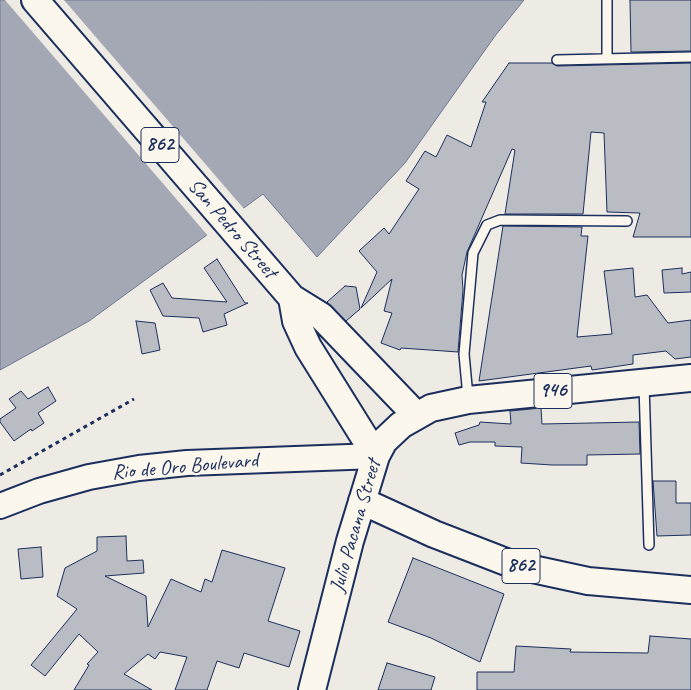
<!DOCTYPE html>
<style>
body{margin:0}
canvas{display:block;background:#eeebe4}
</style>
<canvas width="691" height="690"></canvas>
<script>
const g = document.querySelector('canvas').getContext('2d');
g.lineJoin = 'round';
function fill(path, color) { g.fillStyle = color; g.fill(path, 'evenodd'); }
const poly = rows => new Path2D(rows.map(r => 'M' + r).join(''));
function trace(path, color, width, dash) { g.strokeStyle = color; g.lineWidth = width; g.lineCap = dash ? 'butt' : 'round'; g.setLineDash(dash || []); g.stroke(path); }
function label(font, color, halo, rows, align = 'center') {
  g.font = font + ' Caveat,sans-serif'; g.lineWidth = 4.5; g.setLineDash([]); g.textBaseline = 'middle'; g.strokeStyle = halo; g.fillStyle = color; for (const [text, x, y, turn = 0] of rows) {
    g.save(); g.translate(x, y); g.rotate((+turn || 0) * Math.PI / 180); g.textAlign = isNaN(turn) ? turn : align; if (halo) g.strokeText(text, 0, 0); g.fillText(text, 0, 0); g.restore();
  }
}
const water = poly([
 [0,0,524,0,495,36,405,163,317,257,263,194,89,321,0,370,0,0]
]);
const pier = poly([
 [5,0,64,0,245,210,209,237]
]);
const building = poly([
 [630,0,691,0,691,51,631,52,630,0],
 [509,63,552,63,557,66,691,63,691,237,633,237,640,213,607,212,604,133,591,132,583,214,505,214,515,150,512,149,467,252,462,275,463,290,458,352,401,348,400,350,381,343,392,313,384,311,392,279,361,308,377,272,359,251,384,228,389,234,419,189,406,181,425,151,436,157,447,135,471,147,486,102,482,102,509,63],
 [503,226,582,227,581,236,588,236,577,337,612,334,604,271,633,268,635,297,647,295,668,323,691,320,691,357,675,359,666,351,633,355,633,364,592,370,591,366,479,381,503,226],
 [217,259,245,303,248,303,224,314,227,325,203,332,199,318,163,316,150,290,163,283,172,298,227,302,204,268,217,259],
 [682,268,682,274,691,272,691,292,664,293,662,270,682,268],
 [345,286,356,287,360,309,346,321,327,302,345,286],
 [136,321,155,323,160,350,142,354,136,321],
 [48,387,56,401,38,413,44,423,32,431,31,429,14,441,0,422,0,419,16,408,9,399,21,391,28,399,48,387],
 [541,408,542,424,639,422,640,454,587,455,587,465,552,465,521,463,522,447,495,446,495,442,470,442,459,445,455,433,479,425,480,422,511,424,510,411,541,408],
 [653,481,676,481,676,503,691,503,691,535,657,536,653,481],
 [126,536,127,561,143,560,144,573,105,576,146,596,148,627,171,579,201,592,205,579,212,582,222,550,285,568,268,621,300,631,289,667,244,653,239,668,217,661,207,690,175,690,187,657,160,652,155,659,148,654,124,674,152,690,74,690,89,665,87,664,98,652,79,634,45,676,31,665,77,609,57,596,65,568,97,551,97,537,126,536],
 [41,547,43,577,21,579,18,549,41,547],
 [413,558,504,594,480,662,431,638,388,622,413,558],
 [650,636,691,639,691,690,477,690,477,672,514,672,516,646,571,649,570,652,648,653,650,636],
 [387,663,435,677,431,690,378,690,387,663]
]);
const path = poly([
 [0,475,134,399]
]);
const lane = poly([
 [607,0,607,59],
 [557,60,691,57],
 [644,385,649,545],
 [468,397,464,354,473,253,487,225,500,220,627,221]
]);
const secondary = poly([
 [0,506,39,491,89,477,139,468,187,463,376,456]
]);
const primary = poly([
 [35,0,292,298,321,316,416,415],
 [292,298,296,321,308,347,376,456],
 [362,501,434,534,514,565,588,581,691,590],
 [312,690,350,541,376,456,384,441,401,425,431,408,468,400,691,378]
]);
const shields = [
 [160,145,38],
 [553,391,38],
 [521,566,38]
];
const shieldNames = [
 ["862",160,145],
 ["946",553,391],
 ["862",521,566]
];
const streetNames = [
 ["San Pedro Street",232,229,49],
 ["Rio de Oro Boulevard",185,467,-5],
 ["Julio Pacana Street",356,526,-74]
];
fill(water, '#a3a8b4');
trace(water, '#6d7892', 1);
fill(pier, '#eeebe4');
fill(building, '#b9bcc3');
trace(building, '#1b2f5e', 1);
trace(lane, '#1b2f5e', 12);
trace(secondary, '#1b2f5e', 28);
trace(primary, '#1b2f5e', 30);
trace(path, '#1b2f5e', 3, [4, 4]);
trace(lane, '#fbf7ec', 9);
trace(secondary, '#fbf7ec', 24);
trace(primary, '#fbf7ec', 26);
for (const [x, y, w] of shields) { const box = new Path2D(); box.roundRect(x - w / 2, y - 17.5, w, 35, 4); g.fillStyle = '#fbf7ec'; g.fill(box); trace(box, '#1b2f5e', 1); }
label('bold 20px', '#1b2f5e', null, shieldNames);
label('21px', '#1b2f5e', '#fbf7ec', streetNames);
</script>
